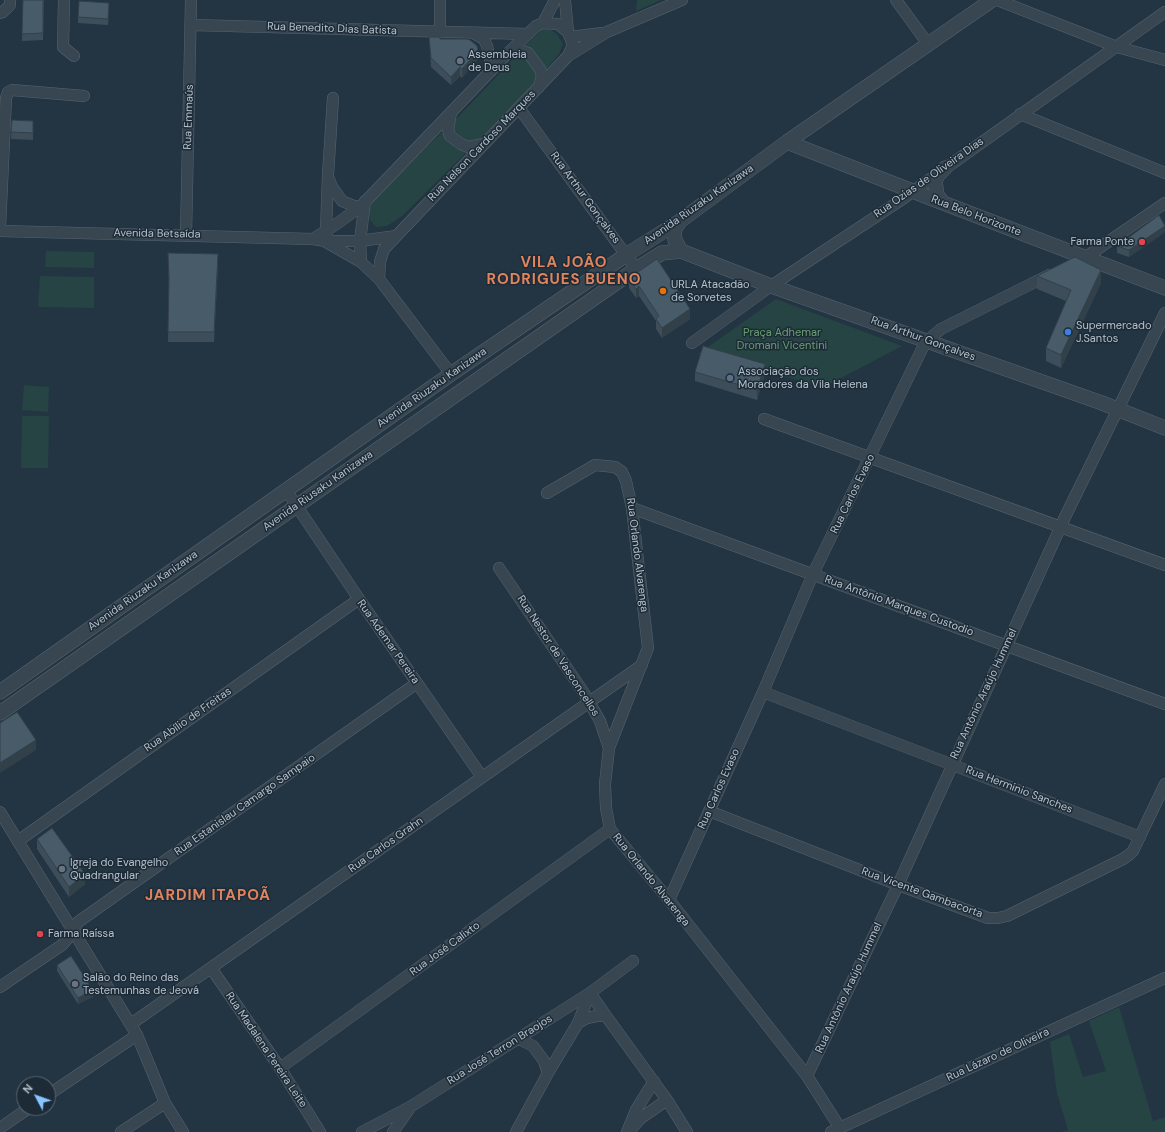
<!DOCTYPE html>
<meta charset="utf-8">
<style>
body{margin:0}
#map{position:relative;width:1165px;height:1132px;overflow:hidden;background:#233543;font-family:"DM Sans",sans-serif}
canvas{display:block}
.north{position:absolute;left:16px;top:1076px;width:40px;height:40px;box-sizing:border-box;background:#1d2b37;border:1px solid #5a6773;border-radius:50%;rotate:311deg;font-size:11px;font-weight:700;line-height:16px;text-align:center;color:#b5c1cc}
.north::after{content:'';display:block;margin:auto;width:14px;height:18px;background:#87c5ff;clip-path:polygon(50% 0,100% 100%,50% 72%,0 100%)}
</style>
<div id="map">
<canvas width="1165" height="1132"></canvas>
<div class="north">N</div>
</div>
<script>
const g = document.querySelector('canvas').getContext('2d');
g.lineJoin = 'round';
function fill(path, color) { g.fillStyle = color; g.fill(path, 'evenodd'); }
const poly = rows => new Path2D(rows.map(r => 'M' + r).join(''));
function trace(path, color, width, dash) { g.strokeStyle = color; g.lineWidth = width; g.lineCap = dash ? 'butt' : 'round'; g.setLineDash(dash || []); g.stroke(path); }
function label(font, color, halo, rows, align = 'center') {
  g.font = font + ' "DM Sans",sans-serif'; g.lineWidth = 3; g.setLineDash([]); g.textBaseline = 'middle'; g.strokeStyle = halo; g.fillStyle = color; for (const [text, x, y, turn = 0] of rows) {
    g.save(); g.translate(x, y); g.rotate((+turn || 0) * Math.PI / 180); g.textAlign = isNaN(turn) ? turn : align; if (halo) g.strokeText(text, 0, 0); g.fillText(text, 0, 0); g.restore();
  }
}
const green = poly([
 [637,0,661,0,636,11],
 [548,28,557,34,563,44,559,54,544,72,491,128,402,216,387,226,376,227,370,220,368,212,374,198,463,112,528,43,540,31],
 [46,251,94,252,94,268,45,267],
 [40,276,94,277,94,308,38,307],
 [776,299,902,346,824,387,698,354],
 [24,385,49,387,48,412,22,410],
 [22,416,49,416,48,468,21,468],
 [1119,1007,1153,1121,1165,1117,1165,1132,1061,1132,1068,1130,1057,1093,1050,1042,1069,1034,1083,1077,1106,1071,1089,1021]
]);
const minor = poly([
 [64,0,63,47,74,56],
 [565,0,568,32,573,45,568,56],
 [896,0,928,44],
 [997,0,1117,47,1165,60],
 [0,13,3,12,10,5,10,0],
 [543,23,555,0],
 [191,25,528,34],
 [440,32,440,0],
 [473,33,484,39,487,46,490,59,491,71],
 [570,37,602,33],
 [507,54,519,50,528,53,540,69,542,76,539,87],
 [519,108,636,269],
 [451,113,448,129,450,136,461,144,468,147,484,144],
 [1020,114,1165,173],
 [329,179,332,187,342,201,354,206,361,206],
 [0,228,6,98,8,92,12,90,84,96],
 [0,231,313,239,325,241,360,241,396,236],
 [186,235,191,0],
 [327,236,326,231,328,175,333,98],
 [313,239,338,223,361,206,507,54,536,26,543,23,558,24,568,32],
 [326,242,361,262,379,279,451,374],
 [1079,260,1086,257,1165,203],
 [361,262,360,241,365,201],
 [379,279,380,262,384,249,568,56,607,32,682,0],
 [692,343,771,286,901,200,1165,12],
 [764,419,1165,565],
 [286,490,359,599,482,777],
 [547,493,595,465,615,467,622,472,626,481,632,508,648,648,609,748,605,784,606,808,610,829,669,900,807,1076,840,1128],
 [632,508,1165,704],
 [499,568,584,693,600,721,609,748],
 [763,692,1140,837],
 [709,811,898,885,988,918,998,918,1007,916,1123,859,1130,854,1133,851,1165,784],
 [0,812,137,1035,165,1103,183,1132],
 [18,841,359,599],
 [669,900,763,692,813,574,923,347,927,341,941,329,1049,275],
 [211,968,280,1068,320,1132],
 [0,987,62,945,73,932,78,922,417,683],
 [590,993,606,1016,667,1100,687,1132],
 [578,1023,587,1018,597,1016,606,1016],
 [131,1024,642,665],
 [516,1040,521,1040,533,1046,544,1061,548,1073],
 [280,1068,610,829],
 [807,1076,898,885,1065,517,1165,313],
 [48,1095,137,1035],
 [0,1128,29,1108],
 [632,1128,641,1118,667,1100],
 [121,1132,165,1103],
 [362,1132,410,1107,590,993,633,961],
 [393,1132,409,1109],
 [516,1132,548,1073,578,1023,590,993],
 [627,1132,636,1110,654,1081],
 [831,1132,1165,978]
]);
const tertiary = poly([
 [787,142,943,203,1165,288],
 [943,203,937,195,935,181,938,175,945,168],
 [680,221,674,230,675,240,681,251],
 [0,692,451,374,626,255,680,221,787,142,992,0],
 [0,713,636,269,662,253,681,251,771,286,1102,403,1165,428]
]);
const wall = poly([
 [23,0,44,0,43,40,22,41],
 [109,9,108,25,78,23,78,17],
 [429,37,440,39,478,59,462,78,460,76,451,85,431,67],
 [12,120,33,127,33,140,11,139],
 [1165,232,1129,257,1117,253,1117,246],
 [168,253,218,264,214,342,168,342,169,286,168,263],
 [1037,276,1101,283,1061,368,1046,361,1046,348,1066,301,1037,289],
 [629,278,690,319,662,338,656,329,656,321,639,296,636,298,629,288],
 [695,372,765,374,757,400,695,381],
 [37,839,85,884,69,897,37,849],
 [57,965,93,997,78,1004,57,971]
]);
const shadedWall = poly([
 [478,51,478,59,462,78,462,69],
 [460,67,460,76,451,85,451,77],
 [1165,226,1165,232,1129,257,1129,250],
 [218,254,218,264,214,342,214,332],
 [1101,270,1101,283,1061,368,1061,355],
 [639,286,639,296,636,298,636,289],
 [690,309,690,319,662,338,662,328],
 [765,364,765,374,757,400,757,390],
 [36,740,36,750,0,773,0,763],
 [85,874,85,884,69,897,69,887],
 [93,990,93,997,78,1004,78,998]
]);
const building = poly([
 [23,0,43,0,43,33,22,34,23,0],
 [79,1,109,3,108,19,78,17,79,1],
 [429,37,440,37,440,39,467,39,470,40,477,46,478,51,462,69,460,67,451,77,431,58,429,37],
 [12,120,33,121,33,133,11,132,12,120],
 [1159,215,1165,226,1129,250,1117,246,1159,215],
 [168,253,218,254,214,332,168,332,169,278,168,253],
 [1075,257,1101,270,1061,355,1046,348,1071,290,1037,276,1075,257],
 [657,259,690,309,662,328,656,319,659,316,639,286,636,289,629,278,657,259],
 [703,346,765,364,757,390,695,372,703,346],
 [17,712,36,740,0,763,0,723,17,712],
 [52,828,85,874,69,887,37,839,52,828],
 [71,956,93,990,78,998,57,965,71,956]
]);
const markers = [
 [460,61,4,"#6b7280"],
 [1142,242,4,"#e0444e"],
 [663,291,4,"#e8710a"],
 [1068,332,4,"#3f7fe0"],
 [730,378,4,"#5c6f8a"],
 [62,869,4,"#6b7280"],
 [40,934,4,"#e0444e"],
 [75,984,4,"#6b7280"]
];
const streetNames = [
 ["Rua Benedito Dias Batista",332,29,2],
 ["Rua Emmaús",189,117,-88],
 ["Rua Nelson Cardoso Marques",482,146,-46],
 ["Rua Ozias de Oliveira Dias",929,178,-35],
 ["Rua Arthur Gonçalves",585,198,54],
 ["Avenida Riuzaku Kanizawa",699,205,-35],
 ["Rua Belo Horizonte",976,216,21],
 ["Avenida Betsaída",157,234,1],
 ["Rua Arthur Gonçalves",923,339,20],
 ["Avenida Riuzaku Kanizawa",432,388,-35],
 ["Avenida Riusaku Kanizawa",318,491,-35],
 ["Rua Carlos Evaso",853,494,-64],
 ["Rua Orlando Alvarenga",637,555,83],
 ["Avenida Riuzaku Kanizawa",143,591,-35],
 ["Rua Antônio Marques Custodio",899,606,20],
 ["Rua Ademar Pereira",388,642,55],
 ["Rua Nestor de Vasconcellos",558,656,57],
 ["Rua Antônio Araújo Hummel",984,694,-65],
 ["Rua Abílio de Freitas",188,720,-35],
 ["Rua Carlos Evaso",719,789,-66],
 ["Rua Herminio Sanches",1019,790,21],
 ["Rua Estanislau Camargo Sampaio",245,805,-35],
 ["Rua Carlos Grahn",386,845,-35],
 ["Rua Orlando Alvarenga",651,880,51],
 ["Rua Vicente Gambacorta",922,893,20],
 ["Rua José Calixto",445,949,-36],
 ["Rua Antônio Araújo Hummel",849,988,-65],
 ["Rua Madalena Pereira Leite",266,1050,56],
 ["Rua José Terron Braojos",500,1050,-32],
 ["Rua Lázaro de Oliveira",998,1055,-25]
];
const poiNames = [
 ["Assembleia",468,55],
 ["de Deus",468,68],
 ["Farma Ponte",1134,242,"right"],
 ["URLA Atacadão",671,285],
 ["de Sorvetes",671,298],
 ["Supermercado",1076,326],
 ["J.Santos",1076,339],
 ["Associação dos",738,372],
 ["Moradores da Vila Helena",738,385],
 ["Igreja do Evangelho",70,863],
 ["Quadrangular",70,876],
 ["Farma Raíssa",48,934],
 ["Salão do Reino das",83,978],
 ["Testemunhas de Jeová",83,991]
];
const parkNames = [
 ["Praça Adhemar",782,333],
 ["Dromani Vicentini",782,346]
];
const districtNames = [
 ["VILA JOÃO",564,263],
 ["RODRIGUES BUENO",564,280],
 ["JARDIM ITAPOÃ",208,896]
];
fill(green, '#254443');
trace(minor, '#56646f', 12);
trace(tertiary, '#56646f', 15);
trace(minor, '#384652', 11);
trace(tertiary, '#384652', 14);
fill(wall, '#3d4e5a');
fill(shadedWall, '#32404a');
fill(building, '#475b69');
trace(building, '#32404a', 1);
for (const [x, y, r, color] of markers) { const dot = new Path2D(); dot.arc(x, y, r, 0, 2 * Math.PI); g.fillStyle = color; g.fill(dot); trace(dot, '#1d2b37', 1.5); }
label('11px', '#b5c1cc', '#1d2b37', streetNames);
label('11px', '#b5c1cc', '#1d2b37', poiNames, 'left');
label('11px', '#6a9f6f', '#1d2b37', parkNames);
g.letterSpacing = '1px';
label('bold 15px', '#df845d', '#1d2b37', districtNames);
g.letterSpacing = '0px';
</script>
